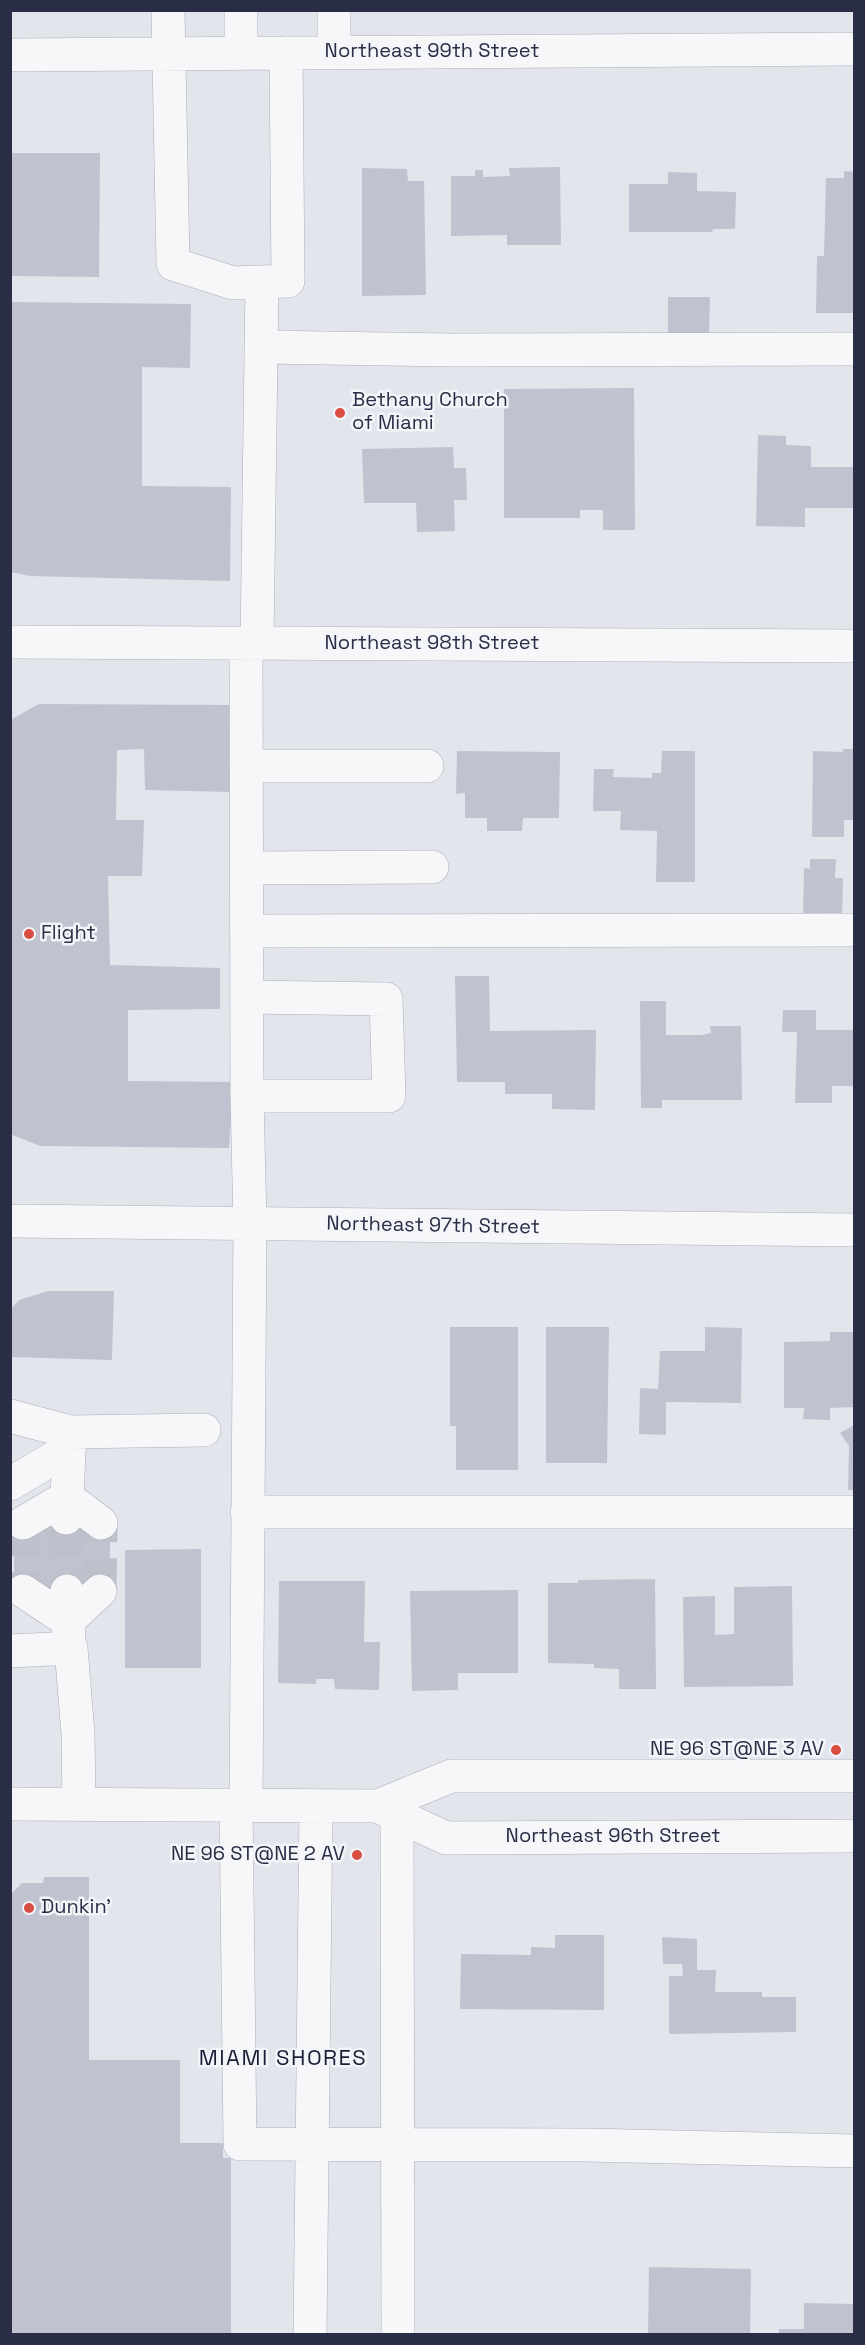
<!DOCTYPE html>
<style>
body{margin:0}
#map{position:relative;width:865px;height:2345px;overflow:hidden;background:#e3e5ec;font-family:"Space Grotesk",sans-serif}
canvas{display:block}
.frame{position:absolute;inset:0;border:12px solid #292d46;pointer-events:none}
</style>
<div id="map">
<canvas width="865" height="2345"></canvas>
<div class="frame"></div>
</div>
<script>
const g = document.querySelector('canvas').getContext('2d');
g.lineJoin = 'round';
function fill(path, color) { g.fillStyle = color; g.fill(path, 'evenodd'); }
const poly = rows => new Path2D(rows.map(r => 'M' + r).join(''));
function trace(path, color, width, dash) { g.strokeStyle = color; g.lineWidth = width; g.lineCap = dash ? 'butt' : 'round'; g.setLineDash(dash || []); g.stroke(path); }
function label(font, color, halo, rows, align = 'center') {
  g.font = font + ' "Space Grotesk",sans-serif'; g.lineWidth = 5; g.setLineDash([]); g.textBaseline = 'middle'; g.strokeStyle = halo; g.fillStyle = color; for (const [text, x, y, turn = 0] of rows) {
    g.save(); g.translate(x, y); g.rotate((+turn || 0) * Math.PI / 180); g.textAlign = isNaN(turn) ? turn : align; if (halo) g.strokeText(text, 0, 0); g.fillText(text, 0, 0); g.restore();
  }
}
const building = poly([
 [12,153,100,153,99,277,11,276],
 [560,167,561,245,507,245,507,235,451,236,451,176,475,176,475,170,483,170,483,177,510,176,509,168],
 [362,168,407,169,408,181,424,181,426,295,362,296],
 [844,171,854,172,854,313,816,313,817,256,824,256,826,178,844,178],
 [668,172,697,173,697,191,736,192,735,229,713,229,712,232,629,232,629,184,668,184],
 [668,297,710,297,709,334,668,335],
 [10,302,191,304,190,368,142,367,142,486,231,487,230,581,30,576,10,572],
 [634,388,635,530,603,530,603,510,580,510,580,518,504,518,504,389],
 [758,435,786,436,786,445,811,446,811,467,854,467,854,508,805,508,805,527,756,526],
 [453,447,454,468,466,468,467,500,454,500,455,531,417,532,416,503,364,503,362,449],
 [39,704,232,705,232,792,145,790,144,749,117,750,116,820,144,820,142,876,108,876,110,965,220,968,220,1009,128,1010,128,1081,233,1082,229,1148,40,1146,10,1134,10,720],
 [843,749,854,749,854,820,844,820,844,837,812,837,813,751,843,752],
 [457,751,560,752,559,818,523,818,522,831,487,831,487,818,465,818,465,793,456,794],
 [662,751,695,751,695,882,656,882,657,831,620,830,621,811,593,811,594,769,614,769,613,777,652,778,652,773,661,773],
 [810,859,836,859,835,878,843,878,842,919,803,918,804,868,810,869],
 [455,976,489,976,490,1031,596,1030,595,1110,552,1109,552,1094,505,1094,505,1082,457,1082],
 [640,1001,666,1001,666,1035,701,1035,711,1033,710,1026,741,1026,742,1100,662,1100,662,1108,641,1108],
 [783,1010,816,1010,816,1030,854,1030,854,1086,832,1086,832,1103,795,1103,797,1032,782,1032],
 [48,1291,114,1291,112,1360,10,1357,10,1310,19,1300],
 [450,1327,518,1327,518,1470,456,1470,456,1426,450,1426],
 [546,1327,609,1327,607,1463,546,1463],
 [705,1327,742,1328,741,1403,666,1402,666,1435,639,1434,640,1388,658,1389,660,1351,705,1351],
 [830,1332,854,1332,854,1407,830,1408,830,1420,803,1419,804,1408,784,1408,784,1342,830,1341],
 [854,1425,854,1490,848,1490,849,1446,840,1433],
 [14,1522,110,1523,110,1591,14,1591],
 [201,1549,201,1668,125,1668,125,1550],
 [655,1579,656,1689,619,1689,619,1669,594,1668,594,1664,548,1663,548,1583,578,1583,578,1580],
 [279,1581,365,1581,364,1642,380,1642,379,1690,335,1689,334,1679,316,1679,316,1684,278,1683],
 [792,1586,793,1686,684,1687,683,1597,715,1596,715,1635,734,1634,734,1587],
 [518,1590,518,1673,458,1673,458,1690,412,1691,410,1591],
 [44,1877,89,1877,89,2060,180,2060,180,2143,223,2143,223,2158,231,2158,231,2334,10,2334,10,1895,22,1883,43,1883],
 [555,1935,604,1935,604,2010,460,2009,461,1954,531,1955,531,1947,555,1948],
 [662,1937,697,1939,697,1970,716,1970,715,1992,762,1992,762,1997,796,1997,796,2032,669,2034,669,1976,683,1976,682,1964,663,1964],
 [649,2267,751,2269,750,2334,648,2334],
 [804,2303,854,2304,854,2334,779,2334,779,2329,804,2329]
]);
const minorTunnel = poly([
 [23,1523,23,1591],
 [66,1523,67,1591],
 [100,1591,101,1523]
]);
const minor = poly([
 [168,10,173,264,233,283,288,281,286,53],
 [241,10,241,53],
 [334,53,334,10],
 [10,55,854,49],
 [262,347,451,350,854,349],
 [10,642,854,646],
 [257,643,262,282],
 [246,766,427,766],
 [247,868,432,867],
 [247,931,854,930],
 [247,997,386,999,389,1096,247,1096],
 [10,1221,854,1230],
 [10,1416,70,1432,204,1430],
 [10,1484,69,1449],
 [247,1512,854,1512],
 [66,1518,70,1432],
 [23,1523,67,1497,101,1523],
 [23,1591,68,1621,67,1591],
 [69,1635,68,1621,100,1591],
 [10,1651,71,1648,78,1734,79,1804],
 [10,1804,378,1806,451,1776,854,1776],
 [236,1805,240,2144,586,2145,854,2151],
 [246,1806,250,1223,247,1096,246,643],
 [379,1807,446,1838,854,1836],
 [397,1816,398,2334],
 [310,2334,316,1806]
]);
const markers = [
 [340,413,6,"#d94c41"],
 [29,934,6,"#d94c41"],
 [836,1750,6,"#d94c41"],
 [357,1855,6,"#d94c41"],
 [29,1908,6,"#d94c41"]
];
const streetNames = [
 ["Northeast 99th Street",432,52],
 ["Northeast 98th Street",432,644],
 ["Northeast 97th Street",433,1226,1],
 ["Northeast 96th Street",613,1837]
];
const poiNames = [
 ["Bethany Church",352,401],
 ["of Miami",352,424],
 ["Flight",41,934],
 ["NE 96 ST@NE 3 AV",824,1750,"right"],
 ["NE 96 ST@NE 2 AV",345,1855,"right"],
 ["Dunkin'",41,1908]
];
const quarterNames = [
 ["MIAMI SHORES",283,2059]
];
fill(building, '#c0c2d0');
trace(minorTunnel, '#bec0cb', 33, [33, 16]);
trace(minor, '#abaeba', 34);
trace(minor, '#f7f7fa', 33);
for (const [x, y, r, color] of markers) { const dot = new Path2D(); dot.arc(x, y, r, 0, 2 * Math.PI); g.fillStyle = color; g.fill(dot); trace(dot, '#f3f5f9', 2); }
label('20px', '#292d46', '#f3f5f9', streetNames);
label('20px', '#292d46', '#f3f5f9', poiNames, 'left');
g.letterSpacing = '1.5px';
label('22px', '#1b1e37', '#f3f5f9', quarterNames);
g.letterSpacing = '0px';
</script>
